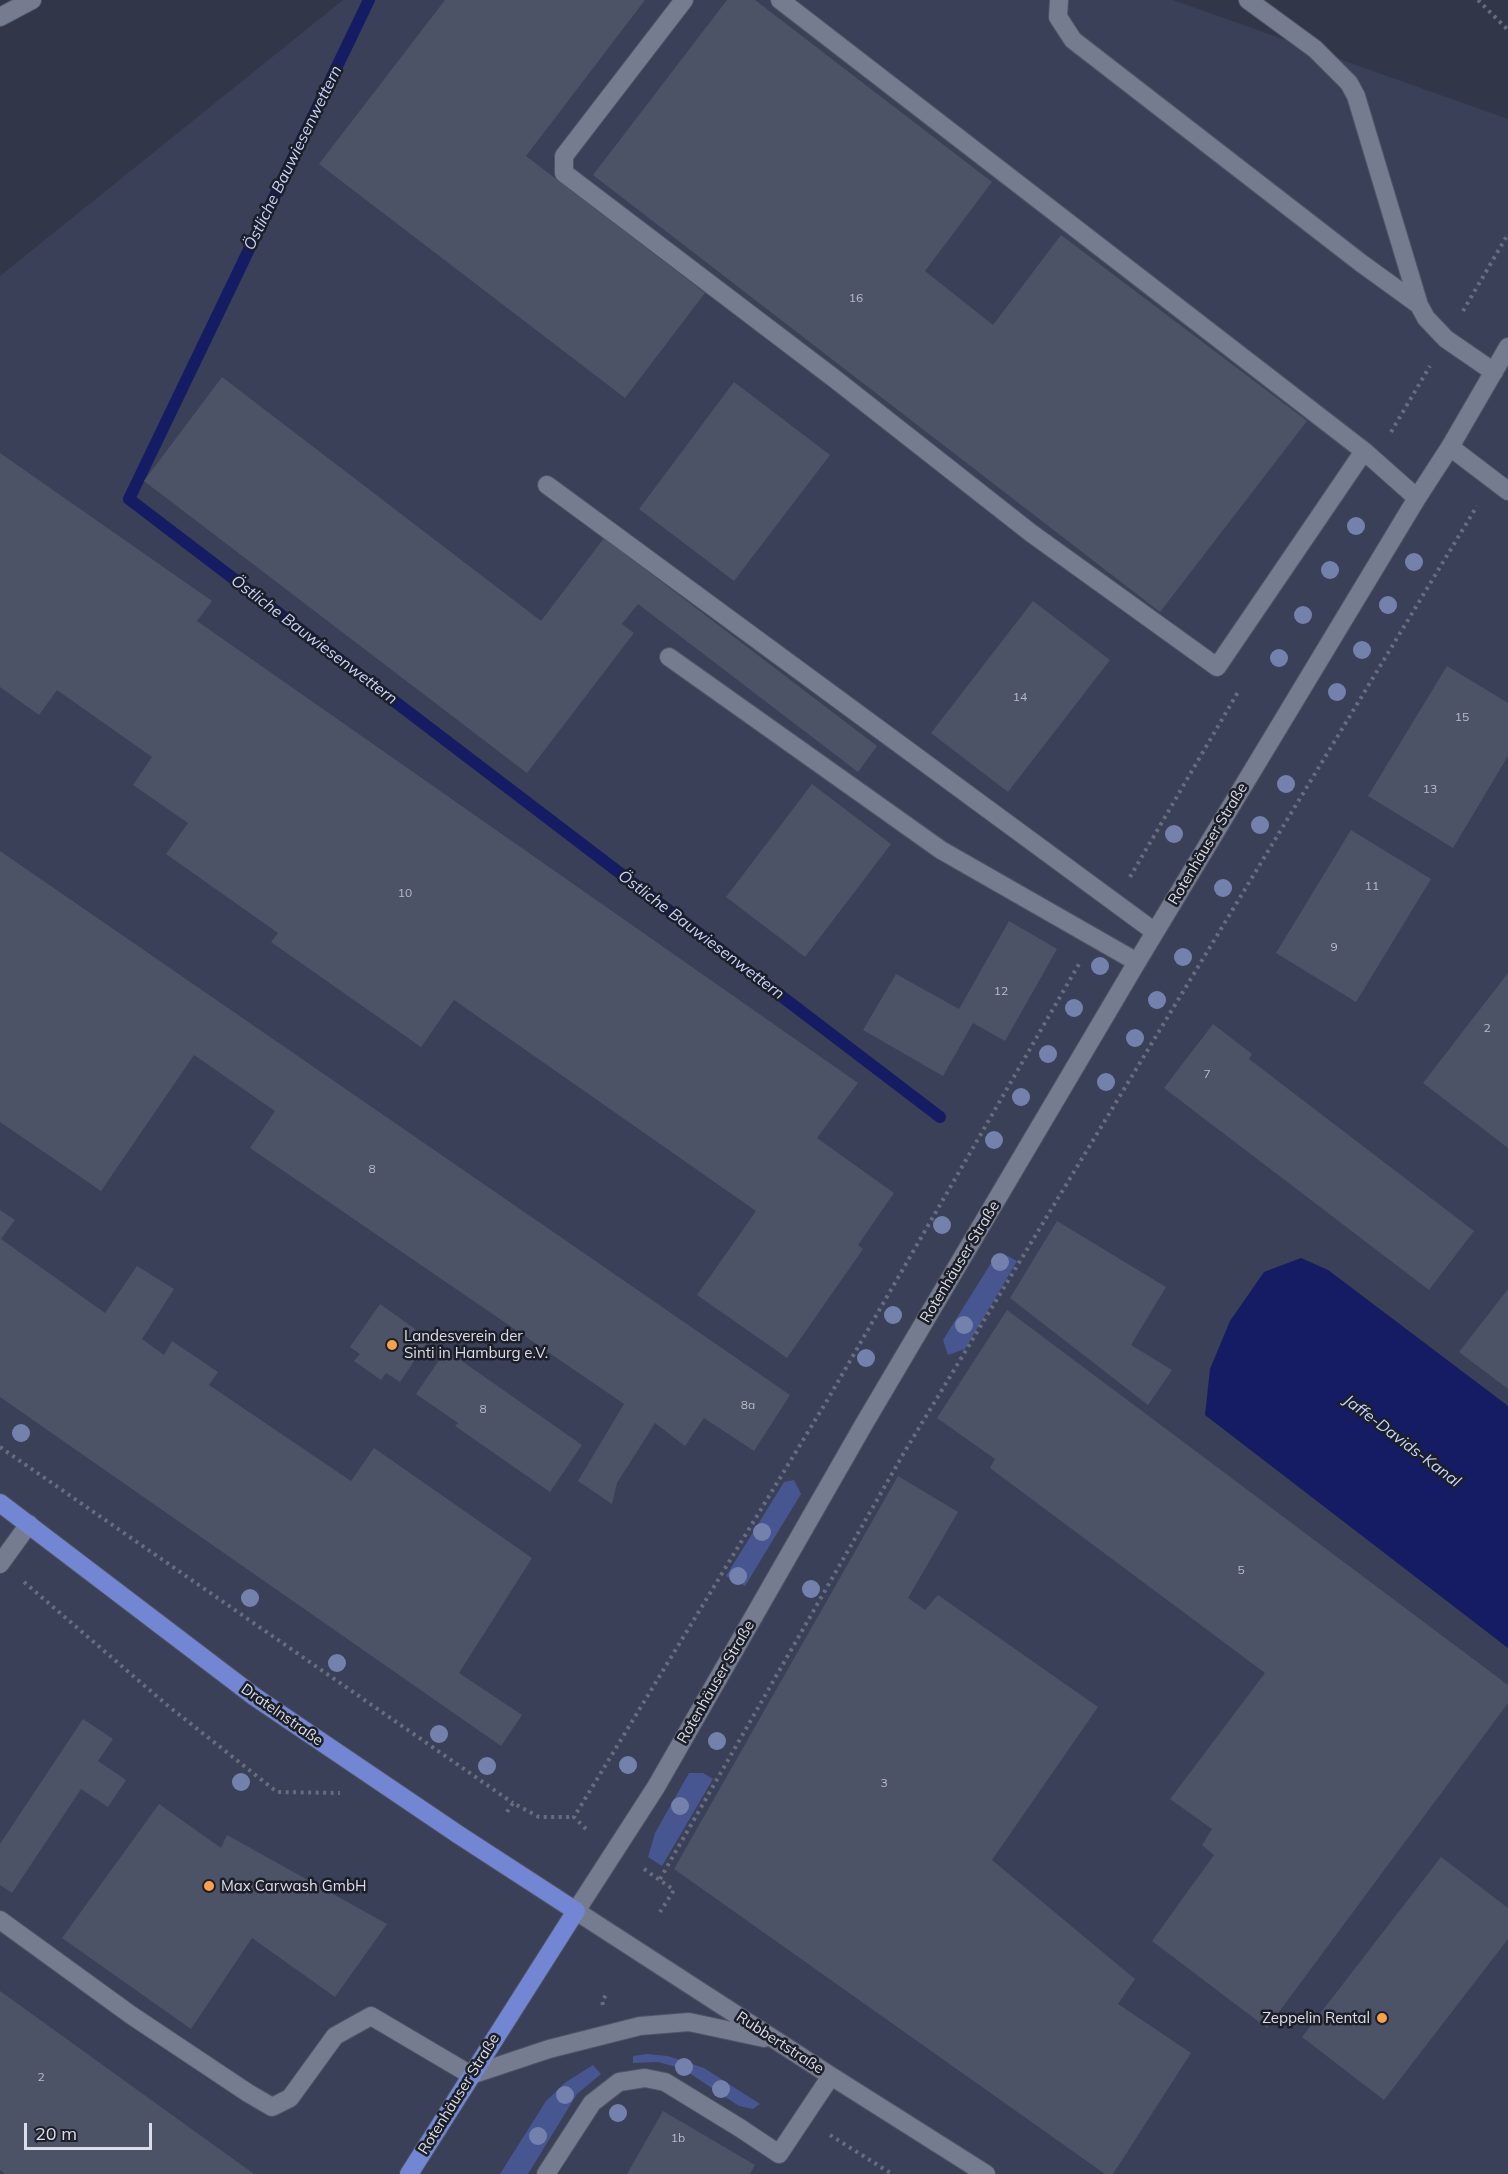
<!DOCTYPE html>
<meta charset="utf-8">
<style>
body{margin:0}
#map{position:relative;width:1508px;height:2174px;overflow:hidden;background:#313749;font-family:Mulish,sans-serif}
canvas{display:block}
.scale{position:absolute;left:24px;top:2123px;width:128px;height:27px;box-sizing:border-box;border:3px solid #dbdeea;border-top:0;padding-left:8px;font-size:18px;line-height:21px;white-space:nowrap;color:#dbdeea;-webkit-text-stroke:4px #1c1f27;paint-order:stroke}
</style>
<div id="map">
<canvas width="1508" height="2174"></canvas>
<div class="scale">20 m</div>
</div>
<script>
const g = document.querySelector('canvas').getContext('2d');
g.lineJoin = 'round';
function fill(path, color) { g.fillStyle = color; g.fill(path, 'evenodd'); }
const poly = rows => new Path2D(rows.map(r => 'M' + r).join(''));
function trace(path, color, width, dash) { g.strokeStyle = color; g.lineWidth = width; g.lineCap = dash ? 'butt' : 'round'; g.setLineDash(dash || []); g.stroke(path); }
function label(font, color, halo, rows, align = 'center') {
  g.font = font + ' Mulish,sans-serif'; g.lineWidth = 5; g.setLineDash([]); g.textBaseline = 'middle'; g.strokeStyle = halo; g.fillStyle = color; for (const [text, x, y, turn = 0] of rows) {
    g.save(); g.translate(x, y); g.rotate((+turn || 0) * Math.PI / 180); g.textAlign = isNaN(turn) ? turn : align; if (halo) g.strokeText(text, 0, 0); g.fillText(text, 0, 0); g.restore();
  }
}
const built = poly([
 [343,0,1173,0,1508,119,1508,1406,1328,1270,1206,1415,1508,1648,1508,2174,0,2174,0,276]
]);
const green = poly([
 [1008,1256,1017,1261,965,1349,948,1355,943,1340,993,1260],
 [794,1480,801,1494,745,1586,726,1576,784,1482],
 [689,1773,703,1773,713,1779,662,1866,648,1857,655,1833],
 [647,2054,668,2056,704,2068,760,2104,753,2109,739,2106,683,2069,658,2062,633,2063,633,2056],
 [593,2065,601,2074,577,2094,528,2174,500,2174,546,2101,566,2082]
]);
const water = poly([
 [1301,1258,1328,1270,1508,1406,1508,1648,1205,1415,1210,1369,1230,1321,1264,1272]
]);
const stream = poly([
 [369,0,129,499,940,1117]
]);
const building = poly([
 [445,0,645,0,526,156,705,293,625,398,319,164],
 [727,0,755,0,992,182,925,271,993,325,1061,235,1307,421,1160,612,593,175],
 [222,377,541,621,604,538,877,746,858,772,638,604,622,624,634,633,527,773,144,481],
 [734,382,830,455,734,581,639,509],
 [0,453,212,601,197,621,858,1083,817,1138,894,1193,858,1245,863,1249,787,1358,697,1295,756,1211,454,1000,421,1047,271,942,278,933,166,854,188,823,133,785,152,757,57,690,39,715,0,687],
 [1033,601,1110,660,1008,792,931,733],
 [1447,666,1508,703,1508,756,1453,848,1368,796],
 [812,784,891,844,805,957,726,897],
 [1351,830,1431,879,1356,1002,1276,953],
 [0,851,790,1395,754,1451,704,1418,685,1446,655,1423,617,1483,612,1504,578,1481,624,1404,250,1148,275,1111,194,1055,101,1191,0,1122],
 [1009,921,1057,949,1005,1041,973,1023,943,1076,863,1030,896,974,959,1009],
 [1508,973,1508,1148,1423,1083],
 [1213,1024,1252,1054,1249,1059,1474,1231,1429,1290,1164,1088],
 [0,1210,15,1220,1,1239,105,1313,137,1266,174,1289,142,1339,164,1355,172,1341,218,1372,209,1385,351,1481,374,1448,532,1558,459,1673,522,1715,501,1746,0,1397],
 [1057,1221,1166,1287,1131,1345,1172,1370,1148,1405,1010,1298],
 [1508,1289,1508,1389,1459,1352],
 [380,1304,429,1339,400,1382,386,1373,381,1380,354,1361,360,1354,350,1347],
 [1007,1310,1508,1685,1508,1703,1267,2028,1152,1941,1214,1855,1202,1845,1212,1829,1170,1799,1265,1673,990,1468,995,1459,937,1418],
 [446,1350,582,1445,550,1492,455,1426,458,1423,416,1394],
 [898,1476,958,1512,908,1598,925,1610,938,1595,1098,1707,992,1860,1135,1979,1118,2004,1191,2053,1113,2174,1105,2174,674,1869],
 [83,1719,113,1739,98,1761,126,1780,108,1807,81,1789,12,1893,0,1885,0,1844],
 [159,1804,221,1848,227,1835,387,1924,335,1997,252,1938,191,2029,62,1938],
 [1441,1857,1508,1908,1508,1939,1384,2100,1302,2037],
 [0,1991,254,2174,5,2174,0,2170],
 [663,2111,755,2165,750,2174,627,2174]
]);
const path = poly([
 [1478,0,1508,30],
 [1463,311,1508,234],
 [1391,432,1430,366],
 [1130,877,1238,692],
 [0,1447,513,1803],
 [24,1582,167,1705,277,1792,340,1793],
 [507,1812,513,1803,539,1817,574,1817],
 [586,1829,574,1817,828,1399,1079,964],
 [644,1869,674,1890,660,1912],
 [660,1879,905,1451,1477,506],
 [603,2005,602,2001,608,1992],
 [830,2135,892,2174]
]);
const minor = poly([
 [684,0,564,156,564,173,835,379,1031,533,1217,667,1364,451],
 [780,0,1364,451,1417,498],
 [1059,0,1058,17,1073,40,1361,263,1419,305],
 [1248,0,1315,49,1349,83,1356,96,1419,305,1426,318,1446,339,1494,372],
 [0,17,32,0],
 [1450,447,1508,491],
 [547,485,1155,932],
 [669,657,941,850,1137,962],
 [0,1564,29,1524],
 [0,1920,131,2015,248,2093,272,2107,290,2098,335,2036,371,2016,471,2075,549,2049,640,2026,689,2022,764,2038],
 [546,2174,592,2103,619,2082,645,2078,665,2082,740,2128,779,2154,831,2076],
 [986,2174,831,2076,576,1911,656,1787,864,1424,1137,962,1417,498,1450,447,1508,347]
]);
const major = poly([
 [0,1503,255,1697,459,1835,576,1911,409,2174]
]);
const trees = [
 [1356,526],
 [1414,562],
 [1330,570],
 [1388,605],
 [1303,615],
 [1362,650],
 [1279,658],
 [1337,692],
 [1286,784],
 [1260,825],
 [1174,834],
 [1223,888],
 [1183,957],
 [1100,966],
 [1157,1000],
 [1074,1008],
 [1135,1038],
 [1048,1054],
 [1106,1082],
 [1021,1097],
 [994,1140],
 [942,1225],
 [1000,1262],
 [893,1315],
 [964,1325],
 [866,1358],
 [21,1433],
 [762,1532],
 [738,1576],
 [811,1589],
 [250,1598],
 [337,1663],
 [439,1734],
 [717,1741],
 [628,1765],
 [487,1766],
 [241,1782],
 [680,1806],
 [684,2067],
 [721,2089],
 [565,2095],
 [618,2113],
 [538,2136]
];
const markers = [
 [392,1345,6,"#f9a04c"],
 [209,1886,6,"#f9a04c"],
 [1382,2018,6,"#f9a04c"]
];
const numberNames = [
 ["16",856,298],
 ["14",1020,697],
 ["15",1462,717],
 ["13",1430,789],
 ["11",1372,886],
 ["10",405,893],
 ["9",1334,947],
 ["12",1001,991],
 ["2",1487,1028],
 ["7",1207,1074],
 ["8",372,1169],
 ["8a",748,1405],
 ["8",483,1409],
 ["5",1241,1570],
 ["3",884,1783],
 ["2",41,2077],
 ["1b",678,2138]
];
const streetNames = [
 ["Rotenhäuser Straße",1208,844,-59],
 ["Rotenhäuser Straße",960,1262,-59],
 ["Rotenhäuser Straße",716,1682,-60],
 ["Dratelnstraße",282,1715,35],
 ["Rubbertstraße",780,2043,33],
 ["Rotenhäuser Straße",459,2094,-58]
];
const poiNames = [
 ["Landesverein der",404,1336],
 ["Sinti in Hamburg e.V.",404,1353],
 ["Max Carwash GmbH",221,1886],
 ["Zeppelin Rental",1370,2018,"right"]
];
const waterNames = [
 ["Östliche Bauwiesenwettern",293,158,-64],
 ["Östliche Bauwiesenwettern",314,640,37],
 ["Östliche Bauwiesenwettern",701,935,37],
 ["Jaffe-Davids-Kanal",1402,1441,37]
];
fill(built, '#394058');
fill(green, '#475691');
fill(water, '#151c64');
trace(stream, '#151c64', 12);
fill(building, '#4d5366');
trace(minor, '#4f5463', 20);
trace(major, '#4f5463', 20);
trace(path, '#686d7d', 4, [3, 4.5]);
trace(minor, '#757c90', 18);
trace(major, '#7386d3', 18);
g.fillStyle = '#7481ad';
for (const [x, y] of trees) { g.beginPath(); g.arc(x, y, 9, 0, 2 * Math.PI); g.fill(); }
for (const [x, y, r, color] of markers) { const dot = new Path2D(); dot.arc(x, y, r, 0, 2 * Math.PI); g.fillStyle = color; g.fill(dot); trace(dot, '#1c1f27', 2); }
label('12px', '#b8bbc9', null, numberNames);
label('15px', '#dbdeea', '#1c1f27', streetNames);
label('15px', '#dbdeea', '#1c1f27', poiNames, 'left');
label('italic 16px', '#c5d3ff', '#1c1f27', waterNames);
</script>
